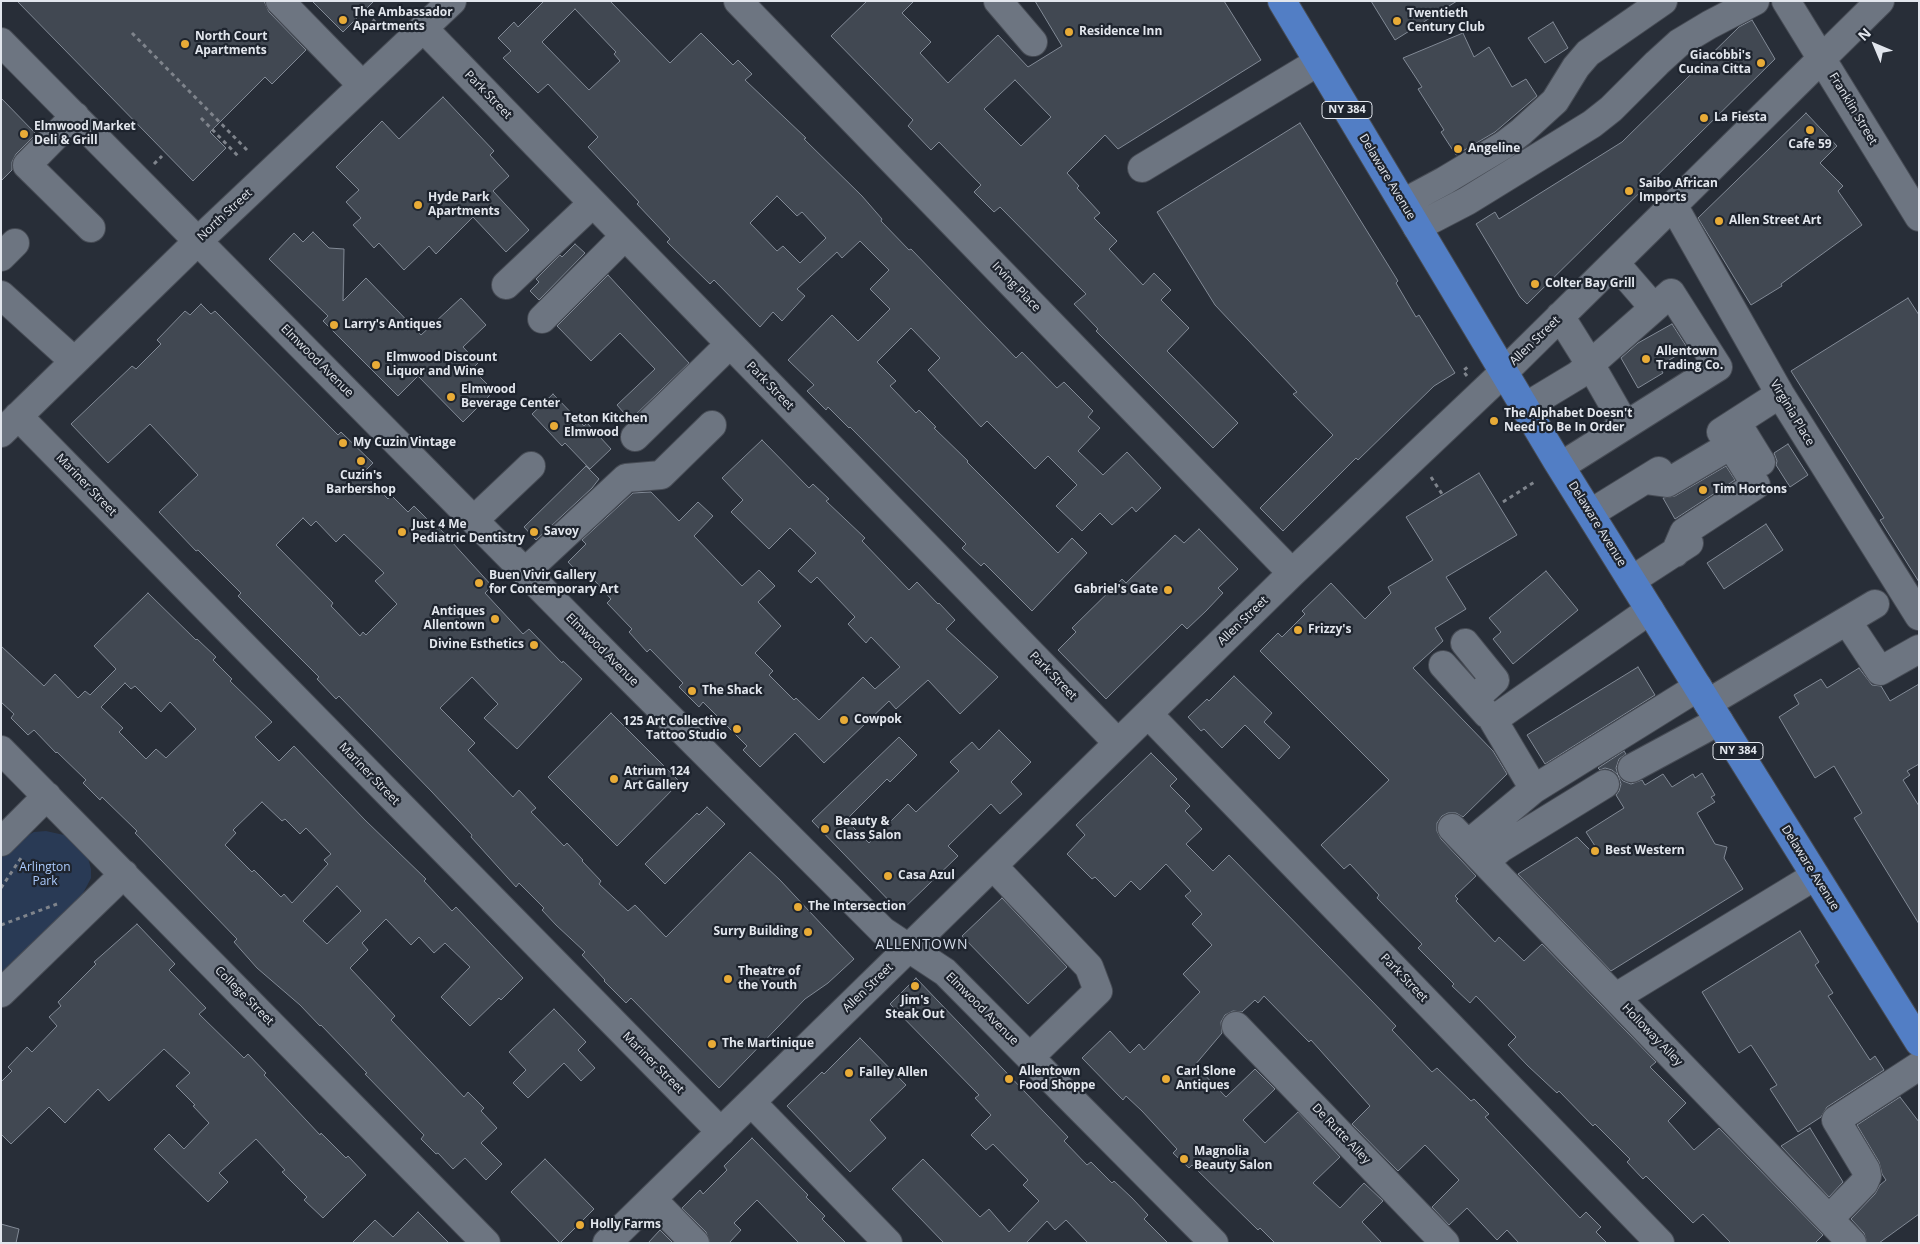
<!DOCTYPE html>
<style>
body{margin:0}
#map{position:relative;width:1920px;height:1244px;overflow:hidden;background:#282e38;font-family:"Open Sans",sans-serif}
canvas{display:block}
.frame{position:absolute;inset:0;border:2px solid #e2e6ed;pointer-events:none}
.north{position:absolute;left:1850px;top:20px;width:50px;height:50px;-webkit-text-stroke:4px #1e242e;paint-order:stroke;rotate:315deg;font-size:14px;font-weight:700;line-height:20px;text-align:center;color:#e2e6ed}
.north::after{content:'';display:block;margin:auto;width:18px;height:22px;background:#e2e6ed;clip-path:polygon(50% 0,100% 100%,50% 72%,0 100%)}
</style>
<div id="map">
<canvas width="1920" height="1244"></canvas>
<div class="frame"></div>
<div class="north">N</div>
</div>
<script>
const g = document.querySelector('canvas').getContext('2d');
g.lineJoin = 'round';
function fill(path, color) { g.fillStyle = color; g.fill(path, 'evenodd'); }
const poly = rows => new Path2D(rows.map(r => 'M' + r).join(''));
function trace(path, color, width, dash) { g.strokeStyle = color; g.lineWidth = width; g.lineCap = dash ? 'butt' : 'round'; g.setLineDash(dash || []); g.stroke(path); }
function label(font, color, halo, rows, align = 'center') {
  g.font = font + ' "Open Sans",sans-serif'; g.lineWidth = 4.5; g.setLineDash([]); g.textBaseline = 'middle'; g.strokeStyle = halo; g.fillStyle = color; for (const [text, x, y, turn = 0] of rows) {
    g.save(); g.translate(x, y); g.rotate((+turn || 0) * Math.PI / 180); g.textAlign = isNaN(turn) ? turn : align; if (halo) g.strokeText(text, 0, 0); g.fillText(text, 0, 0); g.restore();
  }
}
const green = poly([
 [46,831,64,835,81,848,88,858,91,869,91,878,79,901,1,977,1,858,19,840,34,832]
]);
const building = poly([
 [17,1,264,1,269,12,306,50,272,84,265,77,210,132,226,148,193,181,17,1],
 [312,1,374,1,343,32,312,1],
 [544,1,610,1,670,63,701,33,733,65,738,60,752,74,745,80,806,138,804,139,862,196,882,219,881,221,909,250,911,249,1016,358,1022,352,1057,388,1064,382,1093,411,1088,417,1100,428,1078,451,1103,475,1127,452,1161,488,1136,512,1132,507,1112,525,1100,513,1082,531,1056,506,1077,485,1048,456,1035,469,987,421,981,427,928,370,940,358,911,328,877,362,896,381,890,386,916,413,919,410,936,427,934,428,968,461,967,462,1058,553,1072,538,1087,553,1032,611,984,563,981,566,962,548,966,544,850,427,849,428,828,407,826,410,807,391,814,385,788,360,832,315,858,341,890,309,870,289,889,270,860,241,842,258,837,252,797,289,805,296,782,321,773,312,760,327,714,280,710,284,667,242,670,239,637,204,639,202,588,147,598,137,548,84,538,93,503,58,511,51,498,38,514,22,518,27,544,1],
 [575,9,616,52,614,54,620,61,589,90,542,42,575,9],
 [777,196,797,216,802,212,826,238,800,263,783,246,777,251,750,223,777,196],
 [867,1,914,1,902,13,931,42,920,53,948,83,998,35,1028,67,1062,46,1035,1,1224,1,1261,60,1118,149,1105,135,1067,173,1079,186,1077,188,1100,213,1094,218,1117,241,1109,249,1143,285,1154,273,1171,290,1161,300,1189,328,1167,351,1238,423,1213,448,1096,331,1098,329,1074,304,1086,294,1000,207,994,212,974,192,981,185,939,142,931,150,908,126,913,120,831,36,867,1],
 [1015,80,1051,117,1021,146,984,109,1015,80],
 [1371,1,1457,1,1395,40,1371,1],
 [1752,20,1775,59,1527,304,1520,297,1476,224,1495,212,1499,219,1622,142,1739,27,1752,20],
 [1553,22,1568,48,1545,63,1528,38,1553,22],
 [1463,33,1474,57,1489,47,1512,87,1526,79,1537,96,1495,132,1456,155,1441,132,1444,130,1418,89,1422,87,1403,58,1463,33],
 [443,97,494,151,490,155,509,176,493,191,529,230,506,252,473,217,436,254,429,246,404,270,379,243,374,248,353,225,361,218,346,202,359,190,336,167,382,121,399,139,443,97],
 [1,98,36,134,16,154,12,162,12,170,1,181,1,98],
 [1806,113,1837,146,1820,163,1843,186,1838,191,1862,225,1781,284,1782,286,1751,305,1698,218,1806,113],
 [1300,123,1398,281,1396,283,1416,317,1419,315,1455,373,1434,386,1358,460,1356,458,1283,531,1260,508,1333,435,1293,394,1297,392,1215,305,1157,212,1300,123],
 [313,232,329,248,344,249,343,301,366,278,421,335,461,298,486,325,463,347,478,363,472,369,494,391,463,422,418,376,398,396,323,321,328,316,269,259,294,233,303,242,313,232],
 [575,244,585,253,539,300,530,291,539,282,536,279,560,255,562,257,575,244],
 [608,275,689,363,630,420,617,405,655,369,620,333,591,361,557,326,608,275],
 [1908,298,1919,315,1919,582,1880,520,1884,518,1791,371,1908,298],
 [201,304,211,314,215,311,338,435,341,432,373,463,363,473,388,499,391,495,408,512,414,506,429,521,431,519,492,586,485,593,523,634,529,629,562,663,563,661,582,679,517,749,484,718,498,704,472,677,440,708,475,743,468,750,513,797,519,790,536,808,531,812,564,846,567,843,583,860,582,861,601,881,599,884,628,911,635,905,666,937,750,852,780,880,854,959,828,983,805,999,719,1088,631,998,626,1003,604,981,605,980,582,955,585,952,556,925,542,910,544,908,519,883,516,887,471,837,472,835,432,792,339,696,336,699,317,679,319,677,238,596,241,593,198,550,196,551,159,512,198,475,150,424,108,463,71,424,132,366,136,369,161,344,157,340,185,311,190,315,201,304],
 [303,518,311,526,316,521,336,542,344,534,384,573,375,581,397,604,366,635,363,632,360,636,331,606,333,603,276,545,303,518],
 [1672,324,1688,349,1659,366,1663,373,1638,388,1621,358,1638,343,1672,324],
 [553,394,584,426,587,423,611,449,590,469,565,443,562,446,532,414,553,394],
 [762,440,809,488,813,484,829,499,826,501,865,538,862,541,909,590,917,582,938,604,939,603,955,620,946,629,998,677,960,714,928,680,896,709,889,701,824,763,795,733,760,767,743,750,747,746,703,702,699,707,679,687,683,683,650,649,647,652,629,632,632,629,607,603,611,599,588,573,583,578,568,562,586,544,582,540,633,493,651,492,679,521,698,502,713,516,694,536,742,586,759,570,775,586,758,602,781,626,755,653,773,671,769,675,794,700,796,698,819,720,863,677,875,689,900,667,871,637,866,643,848,624,855,617,817,577,811,583,798,571,816,553,790,528,769,549,731,512,743,500,722,478,762,440],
 [1788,444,1808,475,1790,487,1776,465,1777,461,1774,453,1788,444],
 [586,466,599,479,592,488,536,540,524,527,586,466],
 [1726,466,1735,480,1675,519,1663,498,1675,496,1726,466],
 [1479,473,1517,535,1446,577,1466,609,1435,628,1443,641,1413,668,1493,751,1507,774,1463,817,1456,813,1448,813,1442,816,1437,823,1437,831,1441,839,1476,876,1455,896,1458,899,1456,901,1495,942,1499,937,1524,961,1542,944,1656,1062,1650,1067,1686,1103,1668,1121,1694,1150,1719,1128,1823,1235,1815,1243,1731,1243,1703,1214,1693,1223,1646,1176,1643,1179,1627,1162,1630,1159,1595,1124,1593,1126,1559,1091,1557,1093,1528,1066,1508,1045,1516,1037,1476,996,1470,1003,1452,986,1454,984,1418,948,1422,944,1377,898,1379,895,1350,864,1344,869,1321,845,1389,780,1260,651,1278,633,1282,637,1305,614,1302,611,1331,583,1365,619,1391,593,1388,587,1433,560,1406,517,1479,473],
 [1766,524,1783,550,1724,589,1707,563,1766,524],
 [1199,529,1238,569,1218,588,1223,593,1206,611,1187,629,1182,624,1106,699,1058,650,1076,632,1072,628,1122,579,1126,583,1175,535,1184,543,1199,529],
 [1546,571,1578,610,1513,664,1493,639,1501,632,1489,618,1546,571],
 [148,593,196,640,197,639,216,657,213,660,232,679,230,681,272,722,255,737,279,761,294,746,365,820,426,879,424,881,452,911,456,907,523,978,501,1000,499,998,470,1026,441,997,470,967,445,943,434,953,419,937,411,945,386,919,362,943,368,950,350,968,395,1016,391,1020,464,1097,468,1092,484,1108,481,1111,497,1128,481,1143,502,1164,486,1180,465,1158,453,1169,438,1153,436,1154,421,1139,424,1135,365,1074,367,1073,321,1025,320,1026,300,1005,257,968,234,942,237,939,135,833,137,831,102,797,100,800,83,783,86,780,57,752,56,753,34,730,28,735,11,718,14,714,1,702,1,646,44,686,55,674,78,698,85,691,90,695,116,669,94,646,148,593],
 [125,683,131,689,135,686,161,712,170,702,196,729,166,758,156,749,146,759,119,732,123,728,101,707,125,683],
 [262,802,282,821,285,819,300,834,306,828,331,854,324,860,328,864,292,903,284,894,281,897,254,870,252,872,225,845,236,833,233,830,262,802],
 [337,886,361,911,327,944,303,921,337,886],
 [1638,667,1655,695,1545,764,1527,735,1638,667],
 [1859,668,1872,685,1881,686,1890,701,1919,684,1919,764,1907,771,1910,775,1903,780,1919,806,1919,924,1854,818,1862,813,1834,766,1815,778,1779,717,1799,704,1794,695,1821,679,1827,688,1859,668],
 [1234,676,1272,713,1264,722,1290,747,1279,759,1245,725,1222,748,1204,729,1201,731,1188,717,1207,699,1209,701,1234,676],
 [611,713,680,782,617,846,548,777,611,713],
 [999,730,1031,762,1011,782,1022,794,1000,814,991,804,948,846,958,856,900,912,812,821,899,737,917,755,890,782,887,779,846,820,869,843,908,804,916,812,959,771,950,762,972,742,979,750,999,730],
 [1624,751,1626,754,1619,759,1616,768,1618,775,1623,781,1631,784,1642,780,1645,785,1663,774,1672,787,1693,774,1695,778,1702,773,1715,795,1711,797,1715,802,1697,813,1715,844,1727,847,1724,858,1743,889,1611,971,1518,874,1577,837,1590,850,1595,846,1586,832,1624,808,1616,795,1619,791,1621,784,1618,775,1612,770,1605,768,1600,770,1598,768,1624,751],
 [1151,753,1177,779,1170,786,1190,806,1185,811,1202,829,1186,844,1213,871,1229,855,1370,999,1396,1026,1392,1030,1432,1072,1437,1068,1471,1101,1474,1099,1489,1114,1485,1117,1580,1218,1586,1212,1601,1227,1596,1232,1607,1243,1519,1243,1507,1230,1497,1240,1467,1208,1449,1225,1432,1207,1459,1180,1425,1145,1398,1171,1352,1124,1370,1106,1311,1040,1309,1042,1264,996,1258,1003,1255,1000,1242,1012,1233,1011,1225,1015,1221,1022,1222,1033,1195,1065,1226,1097,1255,1069,1275,1089,1243,1120,1265,1143,1298,1112,1340,1157,1313,1183,1340,1208,1364,1183,1383,1201,1362,1222,1382,1243,1275,1243,1260,1228,1258,1230,1192,1165,1189,1168,1173,1153,1177,1149,1142,1111,1126,1096,1123,1100,1082,1058,1110,1031,1130,1053,1139,1044,1144,1050,1200,992,1183,974,1212,945,1192,924,1202,914,1185,896,1191,891,1166,864,1140,890,1131,881,1115,897,1095,877,1092,879,1067,854,1085,835,1076,825,1151,753],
 [707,807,725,824,665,884,645,864,697,813,699,815,707,807],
 [1002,898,1067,967,1028,1004,962,936,1002,898],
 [137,924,175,964,169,970,206,1008,199,1014,244,1058,248,1054,266,1073,264,1075,320,1135,321,1133,346,1158,348,1156,366,1175,323,1218,304,1200,307,1197,282,1172,285,1170,256,1139,219,1173,228,1182,208,1202,154,1149,169,1134,184,1149,209,1123,193,1106,195,1105,176,1086,190,1073,164,1049,109,1101,98,1089,65,1123,49,1107,11,1144,1,1134,1,1082,12,1071,8,1067,27,1047,32,1052,57,1026,49,1017,61,1006,58,1002,96,964,94,962,137,924],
 [1800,931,1819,962,1815,965,1833,993,1828,996,1870,1060,1875,1056,1884,1070,1827,1107,1821,1117,1798,1132,1770,1089,1777,1085,1751,1045,1739,1053,1702,992,1800,931],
 [916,978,1068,1137,1064,1141,1087,1165,1091,1162,1112,1183,1114,1181,1132,1198,1148,1215,1144,1219,1168,1243,1088,1243,1066,1220,1055,1230,1047,1221,1026,1243,944,1243,892,1189,923,1159,980,1217,989,1209,1009,1232,1039,1201,1023,1185,1028,1180,993,1144,986,1150,971,1135,991,1115,975,1098,979,1095,890,1004,916,978],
 [554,1009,586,1042,578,1050,595,1068,581,1081,564,1063,528,1098,513,1083,526,1070,509,1052,554,1009],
 [860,1038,906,1085,870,1120,886,1138,850,1172,787,1106,822,1072,824,1074,860,1038],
 [1900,1097,1919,1122,1919,1214,1879,1243,1867,1243,1864,1233,1851,1219,1875,1194,1880,1185,1886,1180,1882,1174,1879,1162,1857,1125,1900,1097],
 [1810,1128,1843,1182,1829,1197,1781,1146,1810,1128],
 [752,1138,808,1195,806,1197,825,1216,822,1219,846,1243,799,1243,757,1200,734,1223,741,1230,729,1243,710,1243,706,1232,682,1208,700,1190,703,1194,727,1170,724,1166,752,1138],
 [545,1159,594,1209,560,1243,511,1192,545,1159],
 [418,1212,449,1243,352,1243,375,1220,393,1237,418,1212],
 [1,1224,19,1229,16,1243,1,1243,1,1224],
 [660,1230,673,1243,648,1243,660,1230]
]);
const path = poly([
 [367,14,384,31],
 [132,33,247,150],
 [201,118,240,158],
 [154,164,162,156],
 [1467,376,1463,371,1470,365],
 [1431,477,1442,494],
 [1503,502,1536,481],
 [1,888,21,858],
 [1,925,57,904]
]);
const minor = poly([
 [280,1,362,85],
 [738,1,1292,573],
 [998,1,1033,42],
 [1786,1,1919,217],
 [423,28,1118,743],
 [1,42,612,660,883,931,945,972,1214,1243],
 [75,116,27,165,91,228],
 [1142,168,1318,62],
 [1403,203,1444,181,1504,145,1521,132,1555,101,1576,67,1588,53,1663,1],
 [1673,205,1780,394,1919,616],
 [1417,227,1467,201,1592,124,1611,109,1657,63,1679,43,1709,25,1755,1],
 [1,257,15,243],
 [1615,263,1654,308],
 [506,285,593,203],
 [1,295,74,361],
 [1560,316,1590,364,1625,425],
 [542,319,625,236],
 [1525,407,1578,375,1671,293,1718,367,1561,466],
 [18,416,721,1132],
 [1737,423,1761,462],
 [1721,432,1780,394],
 [1,433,198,241,452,1],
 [635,437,730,344],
 [1645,480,1667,483,1731,445,1756,485,1684,532,1675,553],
 [1591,513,1659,471],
 [474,520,531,466],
 [525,572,626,478,661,475,712,425],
 [1632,580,1689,543],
 [1847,621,1880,671,1919,649],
 [1465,643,1495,680,1474,699],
 [1443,665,1487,714],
 [1708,703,1875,604],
 [1148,714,1660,1243],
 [1,750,486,1243],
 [1632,768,1719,721],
 [1534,789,1493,720,1650,610],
 [1452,828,1852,1243],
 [1,842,47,796],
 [1468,844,1534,789,1698,687],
 [1485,862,1501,848,1605,784],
 [993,866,1089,967,1098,991,1030,1057],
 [1,993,124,874],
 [1616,997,1815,876],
 [1236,1026,1445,1243],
 [751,1102,888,1243],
 [652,1199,695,1243],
 [1829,1219,1864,1183,1867,1176,1866,1170,1836,1120,1919,1066],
 [607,1243,1292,573,1504,372,1880,1]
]);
const major = poly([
 [1282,1,1557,461,1919,1042]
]);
const markers = [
 [343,20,5,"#e8ab37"],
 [1397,21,5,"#e8ab37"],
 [1069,32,5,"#e8ab37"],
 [185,44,5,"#e8ab37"],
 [1761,63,5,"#e8ab37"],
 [1704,118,5,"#e8ab37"],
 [1810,130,5,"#e8ab37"],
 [24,134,5,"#e8ab37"],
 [1458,149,5,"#e8ab37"],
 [1629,191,5,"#e8ab37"],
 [418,205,5,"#e8ab37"],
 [1719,221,5,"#e8ab37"],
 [1535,284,5,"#e8ab37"],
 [334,325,5,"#e8ab37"],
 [1646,359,5,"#e8ab37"],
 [376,365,5,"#e8ab37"],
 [451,397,5,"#e8ab37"],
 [1494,421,5,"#e8ab37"],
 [554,426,5,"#e8ab37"],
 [343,443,5,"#e8ab37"],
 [361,461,5,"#e8ab37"],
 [1703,490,5,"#e8ab37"],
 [402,532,5,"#e8ab37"],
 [534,532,5,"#e8ab37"],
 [479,583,5,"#e8ab37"],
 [1168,590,5,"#e8ab37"],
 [495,619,5,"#e8ab37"],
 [1298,630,5,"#e8ab37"],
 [534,645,5,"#e8ab37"],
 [692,691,5,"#e8ab37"],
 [844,720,5,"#e8ab37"],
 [737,729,5,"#e8ab37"],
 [614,779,5,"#e8ab37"],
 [825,829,5,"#e8ab37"],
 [1595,851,5,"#e8ab37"],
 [888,876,5,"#e8ab37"],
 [798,907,5,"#e8ab37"],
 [808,932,5,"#e8ab37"],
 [728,979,5,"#e8ab37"],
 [915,986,5,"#e8ab37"],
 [712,1044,5,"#e8ab37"],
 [849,1073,5,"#e8ab37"],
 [1009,1079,5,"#e8ab37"],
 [1166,1079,5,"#e8ab37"],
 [1184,1159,5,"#e8ab37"],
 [580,1225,5,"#e8ab37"]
];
const shields = [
 [1347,110,50],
 [1738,751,50]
];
const shieldNames = [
 ["NY 384",1347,110],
 ["NY 384",1738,751]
];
const poiNames = [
 ["The Ambassador",353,13],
 ["Apartments",353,27],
 ["Twentieth",1407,14],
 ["Century Club",1407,28],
 ["Residence Inn",1079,32],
 ["North Court",195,37],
 ["Apartments",195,51],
 ["Giacobbi's",1751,56,"right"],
 ["Cucina Citta",1751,70,"right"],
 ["La Fiesta",1714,118],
 ["Elmwood Market",34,127],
 ["Deli & Grill",34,141],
 ["Cafe 59",1810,145,"center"],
 ["Angeline",1468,149],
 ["Saibo African",1639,184],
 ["Imports",1639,198],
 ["Hyde Park",428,198],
 ["Apartments",428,212],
 ["Allen Street Art",1729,221],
 ["Colter Bay Grill",1545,284],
 ["Larry's Antiques",344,325],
 ["Allentown",1656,352],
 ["Trading Co.",1656,366],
 ["Elmwood Discount",386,358],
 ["Liquor and Wine",386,372],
 ["Elmwood",461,390],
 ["Beverage Center",461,404],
 ["The Alphabet Doesn't",1504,414],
 ["Need To Be In Order",1504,428],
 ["Teton Kitchen",564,419],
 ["Elmwood",564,433],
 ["My Cuzin Vintage",353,443],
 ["Cuzin's",361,476,"center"],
 ["Barbershop",361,490,"center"],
 ["Tim Hortons",1713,490],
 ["Just 4 Me",412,525],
 ["Pediatric Dentistry",412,539],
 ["Savoy",544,532],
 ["Buen Vivir Gallery",489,576],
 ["for Contemporary Art",489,590],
 ["Gabriel's Gate",1158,590,"right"],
 ["Antiques",485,612,"right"],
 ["Allentown",485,626,"right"],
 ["Frizzy's",1308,630],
 ["Divine Esthetics",524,645,"right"],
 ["The Shack",702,691],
 ["Cowpok",854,720],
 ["125 Art Collective",727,722,"right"],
 ["Tattoo Studio",727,736,"right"],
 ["Atrium 124",624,772],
 ["Art Gallery",624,786],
 ["Beauty &",835,822],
 ["Class Salon",835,836],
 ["Best Western",1605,851],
 ["Casa Azul",898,876],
 ["The Intersection",808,907],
 ["Surry Building",798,932,"right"],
 ["Theatre of",738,972],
 ["the Youth",738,986],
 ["Jim's",915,1001,"center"],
 ["Steak Out",915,1015,"center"],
 ["The Martinique",722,1044],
 ["Allentown",1019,1072],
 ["Food Shoppe",1019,1086],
 ["Carl Slone",1176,1072],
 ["Antiques",1176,1086],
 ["Falley Allen",859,1073],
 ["Magnolia",1194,1152],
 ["Beauty Salon",1194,1166],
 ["Holly Farms",590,1225]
];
const streetNames = [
 ["Park Street",488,95,46],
 ["Franklin Street",1853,109,59],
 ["Delaware Avenue",1387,177,59],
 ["North Street",225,215,-43],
 ["Irving Place",1016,287,46],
 ["Allen Street",1535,341,-44],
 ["Elmwood Avenue",317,361,45],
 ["Park Street",770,386,46],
 ["Virginia Place",1792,413,59],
 ["Mariner Street",86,485,46],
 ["Delaware Avenue",1597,524,58],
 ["Allen Street",1243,621,-44],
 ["Elmwood Avenue",602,650,45],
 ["Park Street",1053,676,46],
 ["Mariner Street",369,774,46],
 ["Delaware Avenue",1810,868,58],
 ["Park Street",1404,978,46],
 ["Allen Street",868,988,-44],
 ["College Street",244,996,45],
 ["Elmwood Avenue",982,1009,45],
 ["Holloway Alley",1652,1035,46],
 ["Mariner Street",653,1063,45],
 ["De Rutte Alley",1341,1134,46]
];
const parkNames = [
 ["Arlington",45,868],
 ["Park",45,882]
];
const neighbourhoodNames = [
 ["ALLENTOWN",922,945]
];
fill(green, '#293a55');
fill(building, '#414852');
trace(building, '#828a96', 1);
trace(minor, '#474c55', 30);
trace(major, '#474c55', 30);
trace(path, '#7f848c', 3, [4, 4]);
trace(minor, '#6d7581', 28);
trace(major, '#527ec5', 28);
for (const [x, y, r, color] of markers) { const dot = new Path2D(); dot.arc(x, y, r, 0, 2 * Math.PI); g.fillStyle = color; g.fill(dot); trace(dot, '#1e242e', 2); }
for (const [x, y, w] of shields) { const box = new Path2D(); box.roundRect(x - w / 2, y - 8.5, w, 17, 4); g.fillStyle = '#1e242e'; g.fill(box); trace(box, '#e2e6ed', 1); }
label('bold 11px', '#e2e6ed', null, shieldNames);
label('bold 12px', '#e2e6ed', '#1e242e', poiNames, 'left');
label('12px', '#e2e6ed', '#1e242e', streetNames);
label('12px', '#abcafc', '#1e242e', parkNames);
g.letterSpacing = '1px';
label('14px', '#d5deeb', '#1e242e', neighbourhoodNames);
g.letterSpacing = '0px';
</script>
